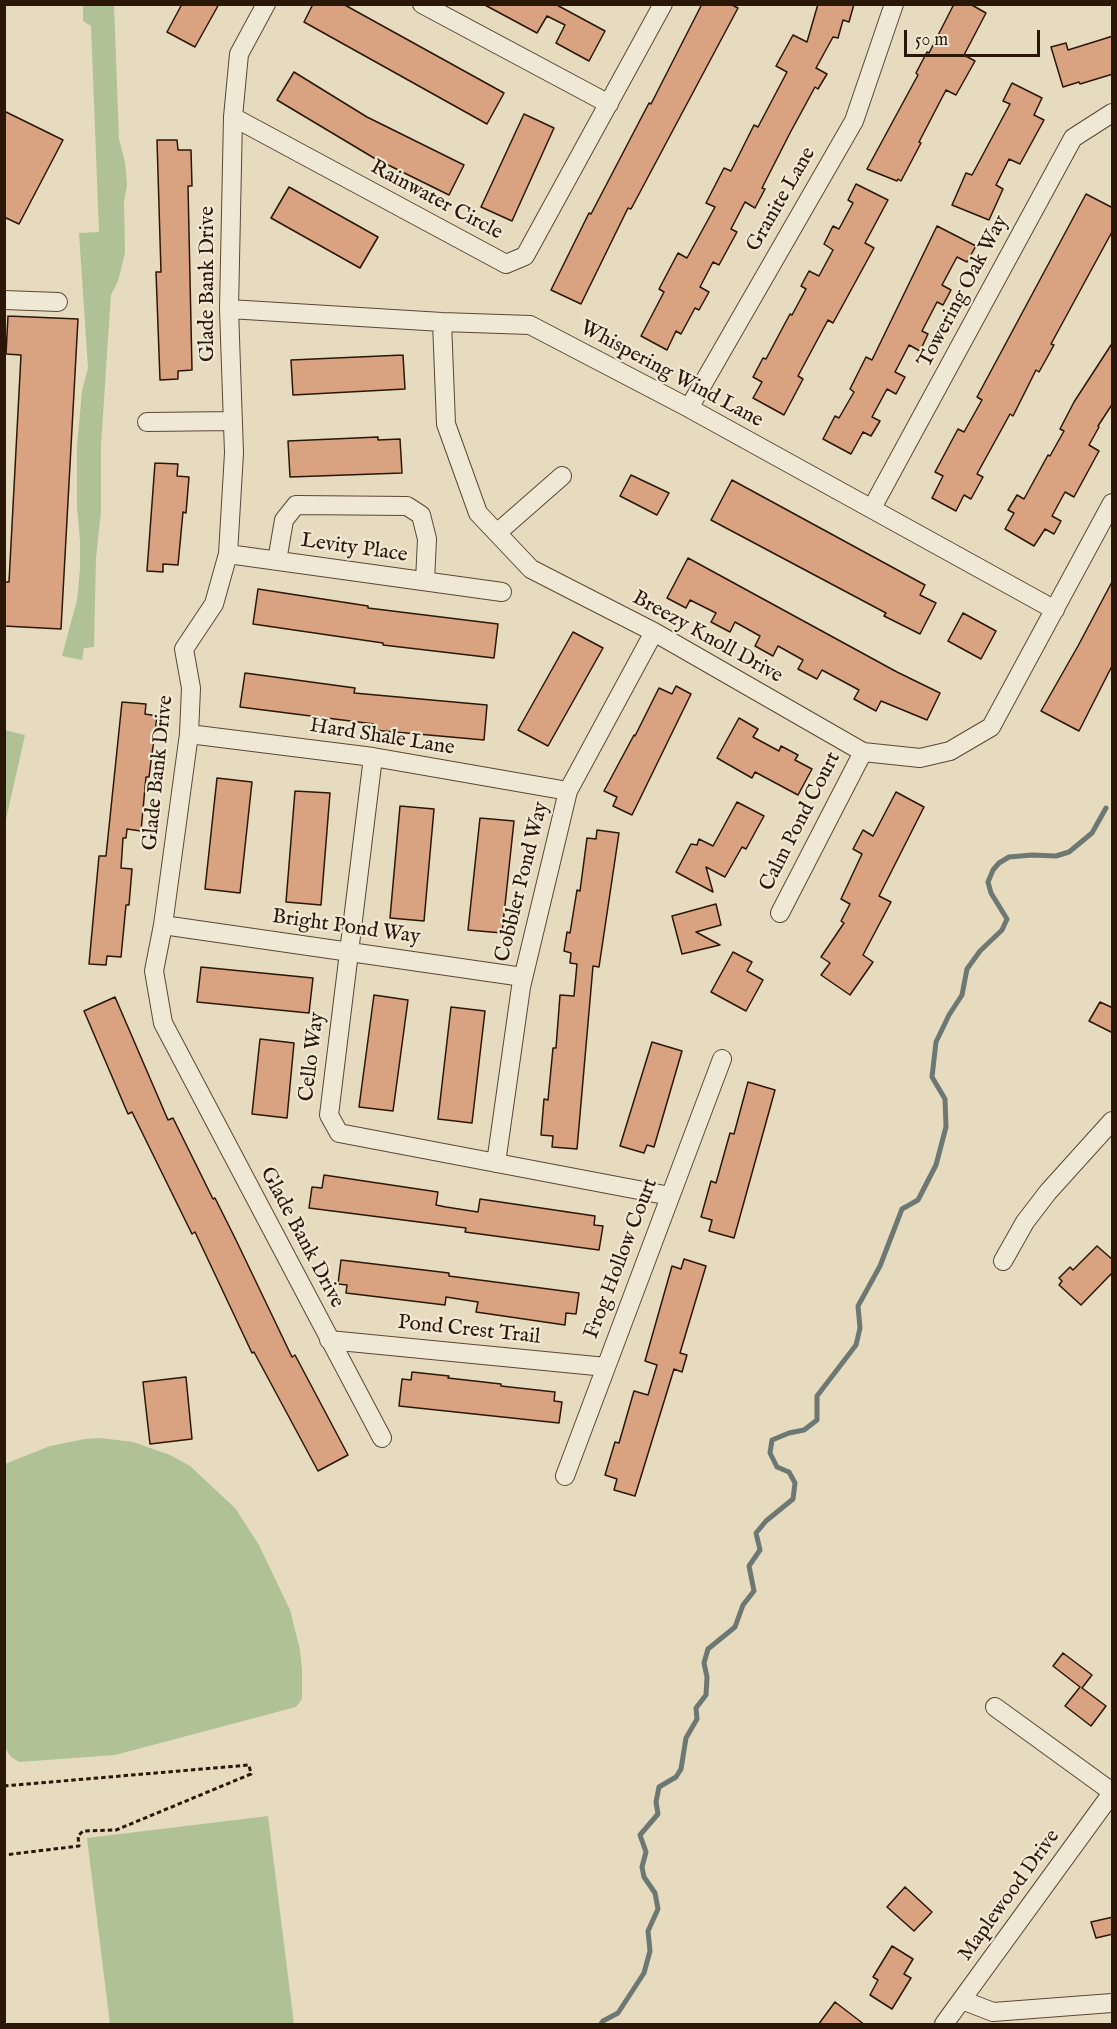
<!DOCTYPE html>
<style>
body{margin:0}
#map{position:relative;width:1117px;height:2029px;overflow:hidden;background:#e6dbbe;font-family:"IM FELL English",serif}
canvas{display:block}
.frame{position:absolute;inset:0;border:6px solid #2b1707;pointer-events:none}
.scale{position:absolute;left:904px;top:30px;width:136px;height:27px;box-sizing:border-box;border:3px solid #2b1707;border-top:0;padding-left:8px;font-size:18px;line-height:21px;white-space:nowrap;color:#2b1707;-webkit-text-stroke:4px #efe8d5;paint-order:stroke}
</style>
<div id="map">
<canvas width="1117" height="2029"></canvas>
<div class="frame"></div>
<div class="scale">50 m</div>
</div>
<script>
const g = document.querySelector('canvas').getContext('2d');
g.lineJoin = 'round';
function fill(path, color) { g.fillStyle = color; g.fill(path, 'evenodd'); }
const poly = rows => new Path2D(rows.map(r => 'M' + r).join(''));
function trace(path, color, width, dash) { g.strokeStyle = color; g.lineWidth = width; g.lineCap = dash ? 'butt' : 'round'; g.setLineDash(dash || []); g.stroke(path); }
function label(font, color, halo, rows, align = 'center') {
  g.font = font + ' "IM FELL English",serif'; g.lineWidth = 4.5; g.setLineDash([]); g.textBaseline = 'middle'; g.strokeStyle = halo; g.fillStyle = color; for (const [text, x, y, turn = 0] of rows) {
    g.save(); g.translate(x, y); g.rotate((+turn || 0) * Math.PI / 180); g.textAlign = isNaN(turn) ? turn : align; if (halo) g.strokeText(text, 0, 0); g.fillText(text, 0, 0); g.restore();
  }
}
const green = poly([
 [83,5,114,5,119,139,125,162,127,184,124,202,125,253,118,281,111,295,108,338,101,446,101,511,96,558,94,647,84,648,82,660,62,656,77,600,80,569,80,541,77,506,77,446,82,391,88,368,79,233,99,232,91,26,83,21],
 [5,730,25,735,5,824,4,730],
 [100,1438,133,1442,170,1455,190,1466,235,1508,259,1545,290,1610,300,1650,302,1670,302,1699,296,1707,115,1755,19,1762,11,1757,5,1748,5,1464,50,1446,85,1439],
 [268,1816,294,2024,110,2024,87,1838]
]);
const stream = poly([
 [601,2024,603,2021,618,2013,644,1973,650,1951,648,1931,658,1909,655,1893,644,1877,642,1867,646,1852,640,1835,658,1814,656,1802,659,1787,676,1777,681,1769,686,1738,697,1719,696,1708,706,1695,707,1677,704,1663,708,1649,735,1627,743,1605,754,1591,749,1566,760,1550,756,1533,766,1521,793,1499,795,1483,789,1472,777,1467,770,1453,772,1440,789,1433,804,1430,817,1420,817,1396,856,1345,860,1328,858,1306,880,1266,902,1209,918,1200,936,1165,946,1127,945,1099,932,1077,936,1042,949,1015,962,995,967,969,980,951,1002,930,1007,919,991,893,988,882,993,870,999,863,1009,857,1032,855,1056,856,1069,852,1092,833,1106,808]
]);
const building = poly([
 [182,4,219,4,195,47,167,32,182,4],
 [313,4,343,4,504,93,487,124,304,22,313,4],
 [483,4,555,4,605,31,589,61,556,43,565,25,547,16,537,33,483,4],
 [702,4,730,4,738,8,631,209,628,208,581,304,551,290,589,213,591,214,649,103,651,104,702,4],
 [818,4,854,4,849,22,843,20,838,38,833,37,816,68,827,74,818,89,815,87,790,133,762,188,765,189,755,208,745,202,731,229,737,232,719,265,713,262,700,287,709,292,699,310,695,308,681,334,676,331,667,350,641,336,664,292,659,289,678,253,687,258,715,207,706,203,724,168,731,171,754,125,758,127,787,72,776,66,793,35,807,42,818,4],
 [954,4,970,4,986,13,964,55,975,61,956,95,946,90,919,142,921,143,901,181,898,179,897,181,867,169,918,75,916,73,927,52,929,53,954,4],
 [1113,36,1113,74,1080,84,1079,82,1063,87,1051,47,1066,43,1068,50,1113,36],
 [294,72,367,117,464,165,449,195,374,158,277,100,294,72],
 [1012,83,1042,98,1034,115,1044,120,1020,164,1009,159,996,185,1003,189,989,220,952,205,966,173,972,175,1010,104,1003,101,1012,83],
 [4,111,63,140,19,224,4,217,4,111],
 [524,114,554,128,512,221,481,207,524,114],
 [157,140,177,140,178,150,191,150,192,186,188,186,192,370,178,371,178,379,160,380,156,272,161,272,157,140],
 [856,184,888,200,865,243,874,248,833,323,828,320,798,376,803,379,784,415,753,398,762,382,753,377,763,358,766,359,790,314,792,315,806,289,801,286,809,271,819,276,833,250,824,244,833,226,839,229,853,203,848,200,856,184],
 [289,187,378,237,360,268,271,218,289,187],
 [1086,194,1113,208,1113,230,1051,344,1054,345,1039,372,1036,370,1013,416,1010,414,977,474,983,477,971,499,964,495,956,511,932,498,943,476,935,472,958,429,964,432,982,400,977,397,1086,194],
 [937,226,976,246,967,262,957,257,942,285,951,290,943,305,937,302,922,331,928,334,920,351,909,345,895,372,905,377,896,394,887,389,872,417,880,421,871,436,863,432,851,454,823,439,835,416,839,418,854,392,850,389,866,357,872,360,937,226],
 [8,316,78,319,61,629,4,626,4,582,9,582,21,355,6,354,8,316],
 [1113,342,1113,403,1098,426,1099,427,1089,445,1099,451,1074,497,1065,492,1052,516,1061,521,1054,534,1045,529,1034,546,1005,529,1014,513,1008,510,1017,495,1024,499,1048,455,1050,456,1064,431,1060,429,1074,402,1113,342],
 [403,355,405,389,293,395,291,360,403,355],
 [378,437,378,440,400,439,402,473,290,477,288,441,378,437],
 [155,463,178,464,177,476,189,477,186,513,183,512,178,565,163,564,163,572,147,571,155,463],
 [631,475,669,493,657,515,620,496,631,475],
 [732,480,925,585,920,595,936,603,920,634,884,616,886,613,711,520,732,480],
 [688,558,897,672,940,693,927,720,881,701,876,711,854,699,859,690,822,670,817,679,798,669,803,660,778,646,773,656,755,646,760,636,735,622,730,632,711,622,716,613,690,600,686,608,667,598,688,558],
 [1113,580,1113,664,1079,731,1041,711,1078,646,1113,580],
 [258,589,368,606,368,608,498,624,494,658,383,645,383,643,253,624,258,589],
 [963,613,996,631,981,659,948,641,963,613],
 [573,632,603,648,548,746,518,730,573,632],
 [245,673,355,688,354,693,487,705,484,740,373,730,374,724,240,707,245,673],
 [676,686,691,694,632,815,613,806,617,797,604,791,634,735,635,736,659,688,672,694,676,686],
 [122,702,146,704,145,714,157,716,149,777,146,777,141,831,127,829,126,838,123,838,121,868,132,869,129,905,126,905,121,957,107,956,106,965,89,964,99,856,106,856,122,702],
 [739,718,758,729,753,737,779,751,781,746,798,755,795,760,812,769,798,795,755,772,752,778,717,758,739,718],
 [217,778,252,782,240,893,205,889,217,778],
 [295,791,330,793,321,905,286,902,295,791],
 [896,792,924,807,879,896,891,902,863,955,873,962,850,995,821,975,830,963,821,957,844,923,841,921,850,904,841,899,862,854,853,849,863,830,873,836,896,792],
 [737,802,764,816,746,849,742,847,725,877,706,867,713,892,676,872,691,844,697,845,699,839,713,846,737,802],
 [400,806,434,809,424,921,390,918,400,806],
 [480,818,514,821,502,933,468,930,480,818],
 [597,830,619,833,599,967,593,966,577,1149,552,1147,553,1136,541,1135,544,1099,548,1100,553,1048,556,1048,560,995,574,996,577,964,570,963,571,953,564,951,567,932,570,933,577,890,580,891,587,838,596,839,597,830],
 [716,904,721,925,696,932,720,945,682,954,672,916,716,904],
 [733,952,752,962,747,971,763,980,746,1011,711,992,733,952],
 [201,967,313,978,309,1013,197,1002,201,967],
 [374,995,408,1000,393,1111,359,1107,374,995],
 [115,997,168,1120,173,1118,213,1199,215,1198,235,1238,292,1357,295,1355,348,1455,318,1471,254,1352,252,1353,195,1232,192,1234,132,1112,128,1114,84,1011,115,997],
 [1100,1002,1113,1008,1113,1033,1089,1021,1100,1002],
 [451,1007,485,1011,472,1123,438,1119,451,1007],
 [260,1039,294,1043,287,1118,252,1114,260,1039],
 [652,1042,682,1051,654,1147,647,1145,644,1153,620,1146,652,1042],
 [748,1082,775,1090,734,1238,709,1231,712,1220,701,1217,711,1181,716,1183,730,1133,734,1134,748,1082],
 [324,1175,438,1192,436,1205,446,1207,478,1212,480,1199,595,1216,594,1225,603,1226,599,1250,465,1232,466,1228,309,1208,312,1187,322,1188,324,1175],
 [1097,1246,1113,1260,1113,1272,1081,1305,1059,1285,1062,1281,1059,1278,1070,1267,1073,1270,1097,1246],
 [684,1259,706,1266,680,1353,687,1355,682,1372,674,1369,635,1496,614,1490,617,1479,605,1475,615,1442,619,1443,634,1391,648,1395,657,1365,645,1361,672,1266,681,1269,684,1259],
 [341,1260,449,1273,449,1276,579,1293,576,1314,566,1313,565,1325,476,1312,478,1302,446,1297,445,1305,346,1293,347,1285,338,1284,341,1260],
 [412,1372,449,1376,448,1378,501,1384,501,1386,555,1392,554,1401,562,1402,559,1423,399,1406,402,1379,411,1380,412,1372],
 [186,1377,192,1439,150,1444,143,1382,186,1377],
 [1063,1653,1092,1675,1082,1688,1106,1706,1091,1726,1065,1706,1080,1687,1053,1666,1063,1653],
 [905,1887,932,1912,914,1931,887,1907,905,1887],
 [1113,1917,1113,1934,1096,1938,1091,1922,1113,1917],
 [892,1946,913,1959,904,1974,911,1978,892,2009,870,1995,878,1980,873,1977,892,1946],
 [835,2002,865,2025,818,2025,835,2002]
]);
const path = poly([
 [4,1786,249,1765,251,1774,116,1830,83,1831,78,1836,79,1846,4,1855]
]);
const minor = poly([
 [266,4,239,54,233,117,229,309,234,453,228,554,214,604,184,649,191,688,189,734,163,925,154,971,163,1023,382,1438],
 [422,4,609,104],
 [233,117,506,264,525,256,663,4],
 [4,300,58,302],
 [229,309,442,322,530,325,689,408,1055,610],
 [442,322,446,424,478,513,531,569,654,632,863,752,920,758,950,751,991,727,1112,503],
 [689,408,854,121,894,4],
 [147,422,233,421],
 [872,508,1073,138,1112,113],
 [497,533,562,476],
 [228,554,502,592],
 [277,561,284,520,296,505,407,506,421,515,427,539,425,581],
 [189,734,373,757,568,791],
 [373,757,329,1115,339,1133,670,1196],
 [780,913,863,752],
 [163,925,523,977],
 [496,1163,521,987,568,791,654,632],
 [1003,1261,1025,1222,1048,1192,1112,1121],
 [329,1340,606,1367],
 [565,1476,722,1059],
 [995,1707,1112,1792],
 [962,2000,993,2012,1112,2003],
 [944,2024,1112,1793]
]);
const streetNames = [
 ["Granite Lane",782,200,-60],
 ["Rainwater Circle",436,201,28],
 ["Glade Bank Drive",209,284,-90],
 ["Towering Oak Way",964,292,-62],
 ["Whispering Wind Lane",671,375,28],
 ["Levity Place",354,549,8],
 ["Breezy Knoll Drive",707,638,29],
 ["Hard Shale Lane",382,738,9],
 ["Glade Bank Drive",159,773,-84],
 ["Calm Pond Court",801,822,-63],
 ["Cobbler Pond Way",523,882,-76],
 ["Bright Pond Way",346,928,8],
 ["Cello Way",313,1057,-83],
 ["Glade Bank Drive",301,1238,62],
 ["Frog Hollow Court",622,1259,-69],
 ["Pond Crest Trail",469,1331,6],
 ["Maplewood Drive",1010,1896,-54]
];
fill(green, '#b0c195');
trace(stream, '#6e7873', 5);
fill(building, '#d9a382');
trace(building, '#2b1707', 1.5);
trace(minor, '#5a4835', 20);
trace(path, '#2b1707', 3, [4.5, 3]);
trace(minor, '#efe8d5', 18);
label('21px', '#2b1707', '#efe8d5', streetNames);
</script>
